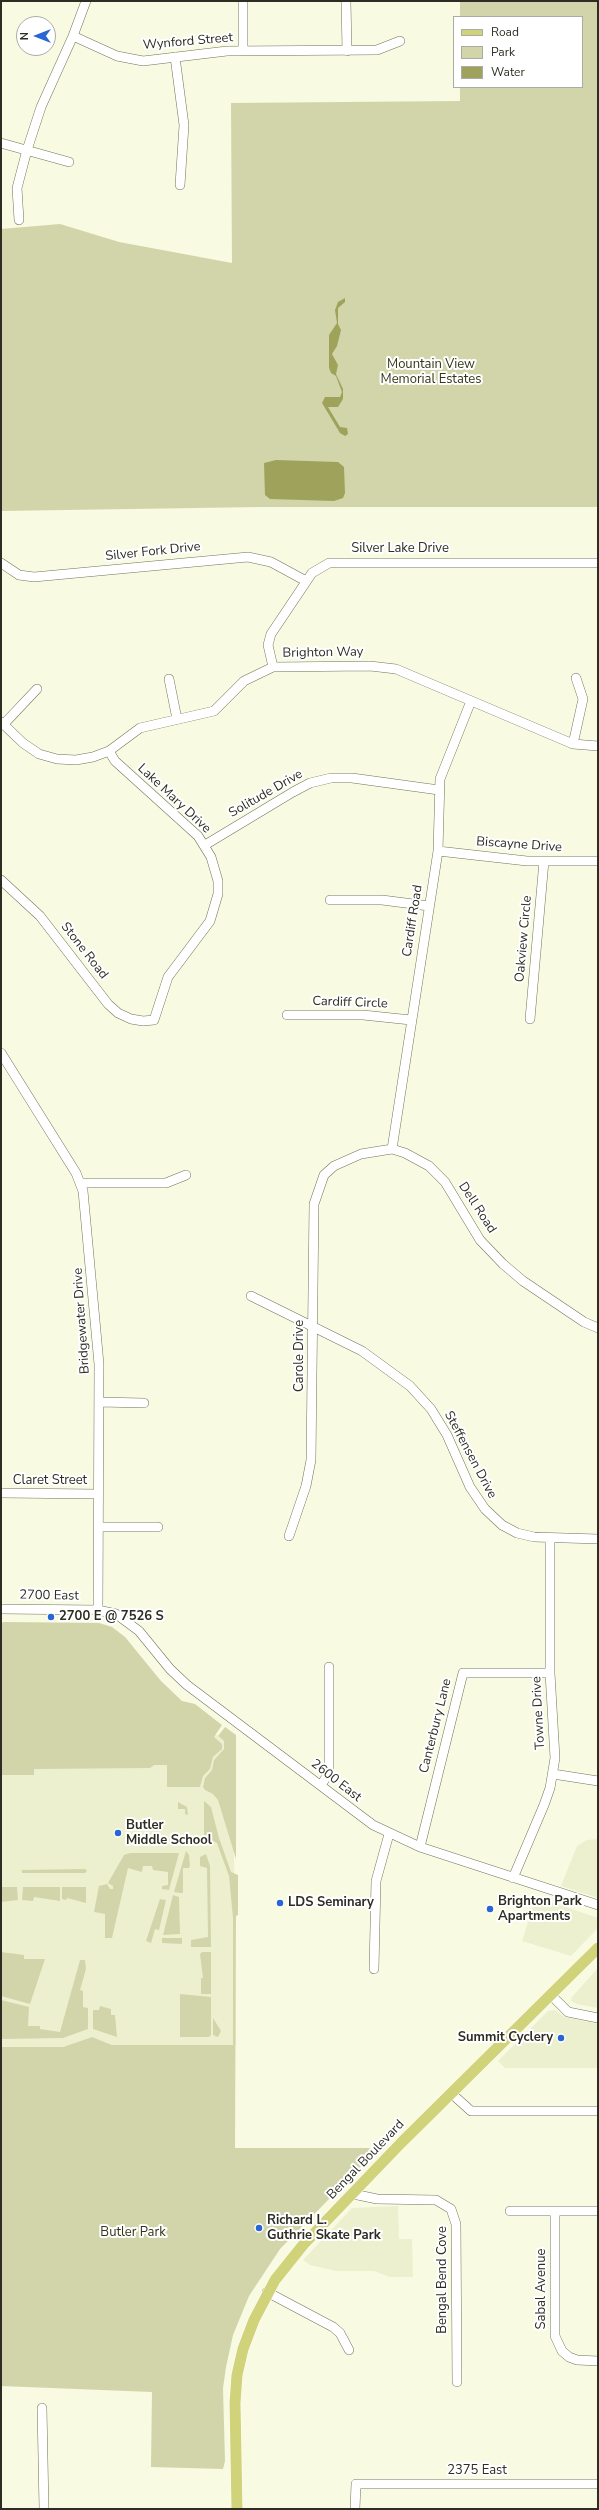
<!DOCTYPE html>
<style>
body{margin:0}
#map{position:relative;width:599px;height:2510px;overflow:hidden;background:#f8fae1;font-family:"Nunito Sans",sans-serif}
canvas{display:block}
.frame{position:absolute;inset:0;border:2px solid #2d2d24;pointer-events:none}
.legend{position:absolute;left:453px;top:16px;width:130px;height:72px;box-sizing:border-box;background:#fff;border:1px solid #ababa7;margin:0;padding:5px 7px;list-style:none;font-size:12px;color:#2d2d24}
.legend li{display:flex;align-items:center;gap:8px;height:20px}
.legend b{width:20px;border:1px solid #ababa7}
.north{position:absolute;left:16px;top:16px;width:40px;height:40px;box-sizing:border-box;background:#fff;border:1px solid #ababa7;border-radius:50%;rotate:270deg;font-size:11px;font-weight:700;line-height:16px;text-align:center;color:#2d2d24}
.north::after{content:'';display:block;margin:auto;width:14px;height:18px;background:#2966d3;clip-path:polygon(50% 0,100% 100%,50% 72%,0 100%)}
</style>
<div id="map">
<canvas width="599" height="2510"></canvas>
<div class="frame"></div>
<ul class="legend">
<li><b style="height:5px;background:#d1d37a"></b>Road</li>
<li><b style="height:11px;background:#d2d5aa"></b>Park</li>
<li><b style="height:11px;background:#9fa25a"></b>Water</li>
</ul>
<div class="north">N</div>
</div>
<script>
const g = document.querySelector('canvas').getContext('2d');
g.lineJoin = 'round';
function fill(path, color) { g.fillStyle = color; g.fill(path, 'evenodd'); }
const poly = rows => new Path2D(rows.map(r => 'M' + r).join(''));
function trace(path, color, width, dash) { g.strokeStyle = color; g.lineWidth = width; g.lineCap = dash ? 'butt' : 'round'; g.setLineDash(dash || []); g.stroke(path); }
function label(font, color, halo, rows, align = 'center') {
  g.font = font + ' "Nunito Sans",sans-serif'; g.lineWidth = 4; g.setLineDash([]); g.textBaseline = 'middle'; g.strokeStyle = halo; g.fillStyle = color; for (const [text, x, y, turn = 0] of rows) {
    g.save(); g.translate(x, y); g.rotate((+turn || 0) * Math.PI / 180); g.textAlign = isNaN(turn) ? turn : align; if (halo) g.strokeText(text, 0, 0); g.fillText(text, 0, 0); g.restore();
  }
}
const built = poly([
 [1,1628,181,1706,224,1741,233,1754,236,2045,112,2045,92,2037,63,2047,1,2047],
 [598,1839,598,1898,561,1886,577,1846,587,1840],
 [536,1897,598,1918,598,1928,571,1956,522,1941],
 [598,1968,598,2008,577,2004,571,2001,572,1997],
 [555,2010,565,2017,598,2024,598,2068,505,2068,498,2061,548,2011],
 [398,2206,399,2239,412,2239,413,2277,390,2277,374,2271,336,2271,310,2265,303,2260,352,2208]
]);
const green = poly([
 [460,1,598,1,598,507,260,507,1,511,1,229,60,224,119,242,232,263,231,103,460,101,460,87,582,87,582,17,460,17],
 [3,1622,99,1623,112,1627,125,1637,161,1681,182,1701,195,1704,222,1725,214,1737,222,1744,222,1749,213,1757,210,1769,203,1776,200,1787,190,1787,212,1739,190,1787,167,1787,167,1765,154,1765,150,1768,34,1769,34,1775,1,1775,1,1624],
 [225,1727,236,1735,236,1859,218,1800,213,1794,205,1790,203,1787,205,1778,212,1770,214,1760,224,1749,224,1741,218,1736],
 [204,1801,211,1807,219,1838,231,1872,238,1875,238,1915,236,1916,235,2148,379,2148,280,2249,249,2296,233,2335,226,2367,223,2388,225,2461,223,2469,151,2467,152,2392,1,2386,1,2047,63,2047,92,2037,112,2045,233,2045,233,1918,229,1876,217,1843,204,1838],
 [178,1802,187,1807,188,1815,185,1814,185,1809,178,1809],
 [186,1851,189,1855,190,1866,189,1868,183,1868,183,1893,180,1893,174,1892],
 [130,1853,179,1853,169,1890,162,1889,162,1886,168,1885,168,1872,153,1870,152,1866,143,1866,142,1872,128,1868,112,1938,105,1938,105,1914,94,1912,99,1886,107,1884,110,1889,113,1889,113,1886,108,1883,124,1855],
 [206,1854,210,1866,211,1947,191,1947,191,1940,208,1937,207,1868,200,1866,200,1857],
 [85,1869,87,1871,85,1873,22,1873,22,1870],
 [1,1887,17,1887,18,1900,1,1902],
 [23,1887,60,1887,60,1901,34,1897,33,1901,22,1900],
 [62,1887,86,1887,86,1903,67,1898,66,1900,62,1899],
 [173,1895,179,1897,180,1934,163,1935],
 [160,1899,166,1900,159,1930,155,1929,151,1943,146,1941],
 [162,1938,182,1938,182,1944,162,1943],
 [1,1952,24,1955,24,1959,45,1959,30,2004,1,1996],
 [202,1952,211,1952,211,1994,201,1994,201,1978,203,1978,200,1954],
 [80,1960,85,1960,86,1969,80,1990,83,1991,83,2007,88,2008,88,2029,63,2038,1,2039,1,2000,29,2007,28,2026,40,2026,40,2029,60,2032],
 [180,1994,211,1997,211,2035,209,2037,180,2037],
 [100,2006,111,2009,111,2015,115,2015,117,2037,93,2029,93,2010,99,2010],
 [213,2018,221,2031,218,2037,213,2035]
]);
const water = poly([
 [345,298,345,302,338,308,338,324,341,330,337,346,332,354,338,365,336,374,343,389,343,399,338,407,328,407,340,427,347,428,348,434,345,436,340,433,322,403,325,397,340,397,342,392,336,376,331,373,329,368,329,335,337,323,335,310,338,302],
 [276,460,338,462,344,467,345,493,343,498,334,501,270,499,265,495,264,463]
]);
const minor = poly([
 [346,1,347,51],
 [73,36,117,56,143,61,227,51,377,50,400,41],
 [243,51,243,1],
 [175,57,184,125,180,185],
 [1,143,69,162],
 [19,220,17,188,27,150,41,107,73,36,86,1],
 [1,563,19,575,34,577,248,557,271,562,306,581],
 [273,667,268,645,271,634,312,573,329,563,598,563],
 [169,679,177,719],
 [1,722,23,743,39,754,57,759,76,760,93,757,109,751,140,728,214,711,244,681,273,667,370,666,396,669,573,744,598,746],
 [3,725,37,689],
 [573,744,583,699,576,678],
 [205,845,293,792,310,783,331,778,352,778,439,790],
 [438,851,527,861,598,861],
 [1,880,40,916,108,1004,118,1013,131,1019,143,1021,154,1020,168,977,210,921,218,894,218,881,211,857,198,836,115,761,109,751],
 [330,900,382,900,429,906],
 [287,1015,363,1015,411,1020],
 [530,1019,544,861],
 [1,1053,76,1173,83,1191,99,1364,98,1610],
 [392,1149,438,851,440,779,471,701],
 [81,1183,166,1183,186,1175],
 [251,1296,362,1351,410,1386,431,1409,447,1435,470,1487,485,1509,502,1525,517,1533,534,1537,598,1539],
 [99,1402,144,1403],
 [1,1493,98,1494],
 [98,1527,158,1527],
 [289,1536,306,1486,311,1460,314,1204,324,1175,334,1166,361,1154,392,1149,405,1153,429,1166,445,1182,480,1240,503,1264,523,1281,584,1322,598,1328],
 [1,1609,98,1610,116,1614,139,1631,170,1669,187,1685,373,1825,420,1847,598,1905],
 [553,1774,598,1781],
 [321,1785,329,1773,329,1667],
 [420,1847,463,1673,550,1673],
 [513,1878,544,1805,550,1788,555,1758,550,1673,550,1539],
 [374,1969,376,1881,389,1834],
 [551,1995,568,2012,598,2018],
 [451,2093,471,2111,598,2111],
 [353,2194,377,2199,436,2200,451,2209,456,2224,457,2382],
 [510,2211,598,2211],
 [555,2211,555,2336,562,2351,569,2357,577,2360,598,2361],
 [267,2292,333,2327,340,2333,349,2350],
 [42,2408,44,2509],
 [355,2509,356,2484,598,2484]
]);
const major = poly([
 [237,2509,235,2403,237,2375,243,2349,254,2320,275,2280,303,2245,401,2143,598,1948]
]);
const markers = [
 [51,1617,4,"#2966d3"],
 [118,1833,4,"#2966d3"],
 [280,1903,4,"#2966d3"],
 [490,1909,4,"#2966d3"],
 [561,2038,4,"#2966d3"],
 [259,2228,4,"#2966d3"]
];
const streetNames = [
 ["Wynford Street",188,42,-5],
 ["Silver Lake Drive",400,549],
 ["Silver Fork Drive",153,552,-6],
 ["Brighton Way",323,653,-1],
 ["Solitude Drive",266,794,-30],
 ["Lake Mary Drive",174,799,43],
 ["Biscayne Drive",519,845,4],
 ["Cardiff Road",413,921,-81],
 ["Oakview Circle",524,939,-85],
 ["Stone Road",84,951,52],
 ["Cardiff Circle",350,1003,2],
 ["Dell Road",477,1208,57],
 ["Bridgewater Drive",82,1321,-94],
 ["Carole Drive",300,1356,-90],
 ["Steffensen Drive",470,1455,62],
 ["Claret Street",50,1481],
 ["2700 East",49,1596,1],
 ["Towne Drive",539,1713,-93],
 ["Canterbury Lane",436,1726,-76],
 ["2600 East",336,1781,38],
 ["Bengal Boulevard",366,2160,-46],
 ["Bengal Bend Cove",443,2280,-90],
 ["Sabal Avenue",542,2289,-90],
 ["2375 East",477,2471]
];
const parkNames = [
 ["Mountain View",431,365],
 ["Memorial Estates",431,380],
 ["Butler Park",133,2233]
];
const poiNames = [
 ["2700 E @ 7526 S",59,1617],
 ["Butler",126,1826],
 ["Middle School",126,1841],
 ["Brighton Park",498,1902],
 ["Apartments",498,1917],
 ["LDS Seminary",288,1903],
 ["Summit Cyclery",553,2038,"right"],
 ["Richard L.",267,2221],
 ["Guthrie Skate Park",267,2236]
];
fill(built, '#edf0cf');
fill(green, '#d2d5aa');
fill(water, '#9fa25a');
trace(minor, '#71735c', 10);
trace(major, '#fff', 12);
trace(minor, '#fff', 9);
trace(major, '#d1d37a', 11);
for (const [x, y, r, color] of markers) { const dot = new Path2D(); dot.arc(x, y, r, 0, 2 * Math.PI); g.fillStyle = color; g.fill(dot); trace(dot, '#fff', 1.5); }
label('13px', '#2d2d24', '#fff', streetNames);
label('13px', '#343616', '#fff', parkNames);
label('bold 13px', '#2d2d24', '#fff', poiNames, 'left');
</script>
